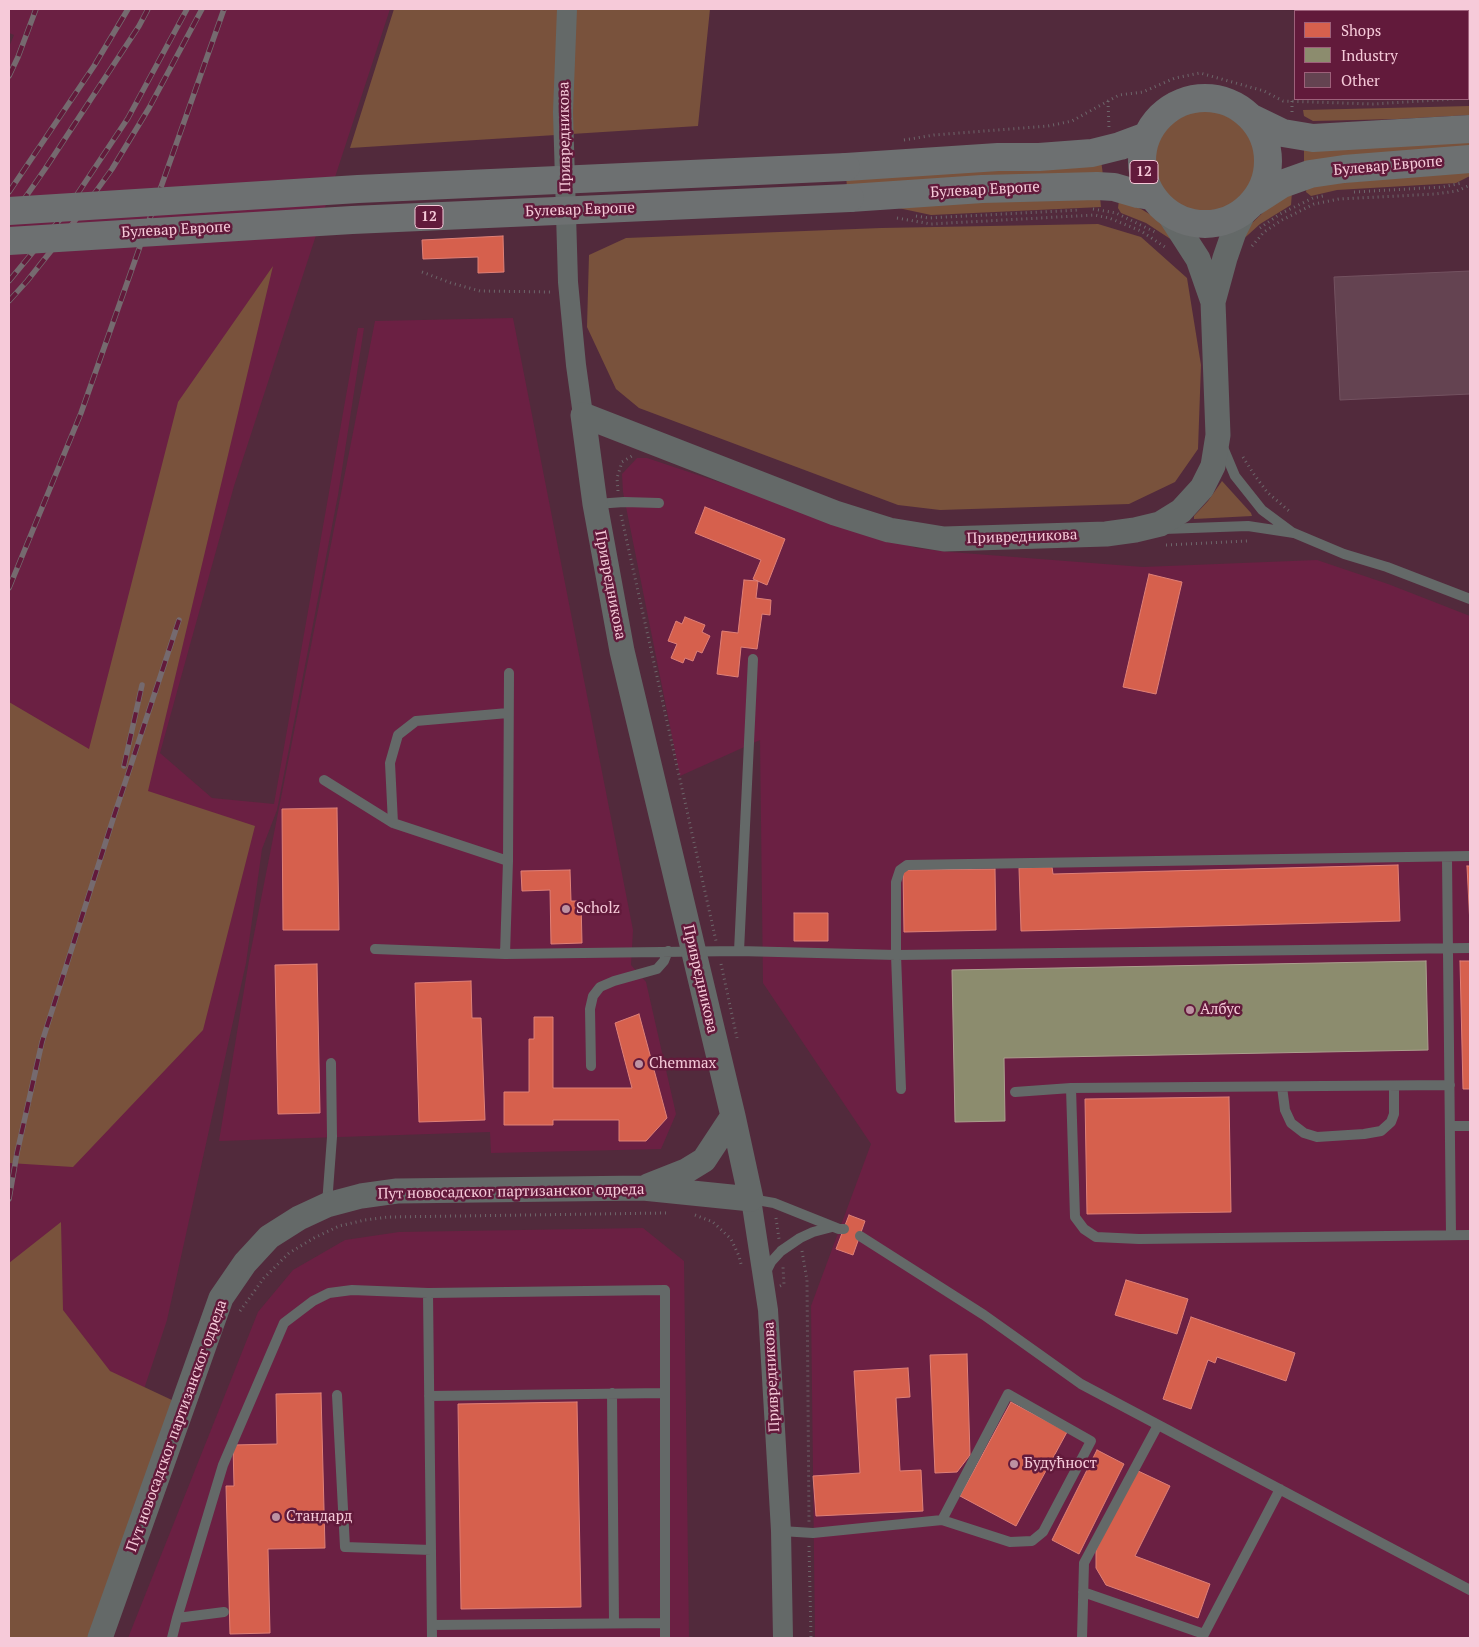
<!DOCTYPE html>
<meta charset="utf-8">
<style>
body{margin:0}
#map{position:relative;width:1479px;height:1647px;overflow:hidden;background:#522a3c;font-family:"PT Serif",serif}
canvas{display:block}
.frame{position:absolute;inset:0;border:10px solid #f6cad9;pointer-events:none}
.legend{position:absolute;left:1294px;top:10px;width:175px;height:90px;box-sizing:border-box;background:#621a3b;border:1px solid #9d607a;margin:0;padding:6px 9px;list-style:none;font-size:15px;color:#f6cad9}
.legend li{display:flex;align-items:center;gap:10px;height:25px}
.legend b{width:25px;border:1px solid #9d607a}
</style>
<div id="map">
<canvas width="1479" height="1647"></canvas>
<div class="frame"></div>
<ul class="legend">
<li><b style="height:14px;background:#d6604d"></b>Shops</li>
<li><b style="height:14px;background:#8c8c6e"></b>Industry</li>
<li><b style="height:14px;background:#644351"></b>Other</li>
</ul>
</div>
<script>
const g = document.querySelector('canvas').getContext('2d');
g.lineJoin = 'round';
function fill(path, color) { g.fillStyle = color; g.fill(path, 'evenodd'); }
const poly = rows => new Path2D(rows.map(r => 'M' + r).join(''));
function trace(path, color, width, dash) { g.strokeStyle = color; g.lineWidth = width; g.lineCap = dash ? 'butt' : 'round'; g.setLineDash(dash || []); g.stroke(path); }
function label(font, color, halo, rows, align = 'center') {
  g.font = font + ' "PT Serif",serif'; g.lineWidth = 5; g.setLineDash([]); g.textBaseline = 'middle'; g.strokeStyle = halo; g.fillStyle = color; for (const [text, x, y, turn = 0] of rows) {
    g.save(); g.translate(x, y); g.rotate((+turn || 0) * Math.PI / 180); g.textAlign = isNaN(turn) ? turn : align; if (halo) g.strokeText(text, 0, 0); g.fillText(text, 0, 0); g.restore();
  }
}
const built = poly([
 [9,9,390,9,234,486,160,753,212,798,274,804,358,328,364,328,338,495,277,810,262,849,246,963,167,1320,61,1638,9,1638,9,47,14,35,9,33],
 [513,318,633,930,631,965,646,982,676,1114,661,1149,491,1153,490,1132,219,1141,249,960,375,321],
 [637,458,647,458,916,548,950,552,1143,567,1317,560,1388,584,1470,616,1470,1638,815,1638,811,1306,871,1144,763,983,760,740,680,776,623,492,622,474],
 [643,1228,684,1261,689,1638,128,1638,258,1312,293,1270,345,1240,399,1232]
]);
const green = poly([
 [394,9,710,9,698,126,350,148],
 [1470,106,1470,115,1398,119,1313,121,1304,116,1303,110],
 '1154 162a51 51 0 1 1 102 0a51 51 0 1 1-102 0Z',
 [1470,132,1470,150,1304,163,1304,149],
 [1101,160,1103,175,847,187,846,176],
 [1470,171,1470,176,1456,183,1337,190,1311,196,1306,192,1307,186],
 [1292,192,1291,205,1260,224,1238,244,1252,223,1273,203],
 [1100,197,1101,207,931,215,889,206],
 [1119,200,1141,209,1156,218,1170,229,1175,242,1146,223,1121,213,1118,208],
 [1098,224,1141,237,1187,278,1201,365,1198,449,1175,482,1129,504,940,510,898,505,639,408,616,389,587,327,589,255,626,238,881,228],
 [273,266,148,791,255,826,203,1030,73,1167,9,1163,9,702,89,749,178,402],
 [1222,481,1251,513,1252,516,1194,519,1194,516,1208,501],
 [61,1222,63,1310,110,1371,174,1401,88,1638,9,1638,9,1263]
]);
const shops = poly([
 [503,236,504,272,478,273,478,257,423,259,422,240,503,236],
 [705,507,785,539,767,585,753,579,761,560,695,533,705,507],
 [1149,574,1182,582,1156,694,1123,687,1149,574],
 [744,580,758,581,756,598,771,600,770,615,762,614,757,649,741,647,738,677,717,674,722,631,738,633,744,580],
 [685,617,705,625,702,632,710,636,702,653,697,651,693,661,685,658,683,663,671,658,677,644,668,641,676,621,682,624,685,617],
 [337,808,339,930,283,930,282,809,337,808],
 [1398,865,1400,921,1021,931,1019,868,1052,867,1053,874,1398,865],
 [1467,866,1470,866,1470,925,1467,866],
 [995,869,996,930,904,932,903,870,995,869],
 [570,870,571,901,581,901,582,943,551,944,550,890,522,891,521,871,570,870],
 [794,913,828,913,828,941,794,941,794,913],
 [1460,961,1470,961,1470,1089,1463,1089,1460,961],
 [317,964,320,1113,278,1114,275,965,317,964],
 [471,981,472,1018,481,1018,485,1120,419,1122,415,983,471,981],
 [639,1014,667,1118,646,1141,619,1141,619,1120,553,1120,553,1125,504,1125,504,1092,529,1092,529,1039,534,1039,534,1017,553,1017,553,1088,632,1088,615,1023,639,1014],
 [1229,1097,1231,1212,1087,1214,1085,1099,1229,1097],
 [849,1215,865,1221,853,1255,836,1249,849,1215],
 [1126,1280,1188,1299,1177,1334,1115,1315,1126,1280],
 [1191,1317,1295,1353,1286,1381,1217,1357,1215,1363,1208,1360,1191,1409,1163,1399,1191,1317],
 [967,1354,970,1455,957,1472,935,1473,930,1355,967,1354],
 [908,1368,910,1397,896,1398,900,1471,921,1470,923,1511,816,1516,813,1476,860,1473,854,1371,908,1368],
 [321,1393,325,1548,268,1549,270,1633,230,1634,226,1486,234,1486,233,1445,277,1444,276,1394,321,1393],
 [577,1402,581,1607,461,1609,458,1404,577,1402],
 [1011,1402,1067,1432,1016,1526,960,1496,1011,1402],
 [1097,1450,1124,1464,1079,1554,1052,1540,1097,1450],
 [1136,1470,1170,1486,1135,1556,1210,1584,1198,1618,1106,1585,1096,1568,1096,1550,1136,1470]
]);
const industry = poly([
 [1426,961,1428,1050,1004,1058,1005,1121,955,1122,952,970,1426,961]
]);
const building = poly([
 [1470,271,1470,394,1340,400,1334,277,1470,271]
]);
const path = poly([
 [1468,98,1470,98],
 [1108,101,1109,128],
 [1292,101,1292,113],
 [904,140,934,135,1048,126,1072,121,1119,95,1143,92,1175,78,1200,73,1264,91,1283,101,1373,104,1454,99],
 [1354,192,1443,187,1462,183],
 [1093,209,1116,213,1157,233],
 [916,216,929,218,1079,210],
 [897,218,931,224,1094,215,1109,218,1141,231,1165,247],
 [1260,228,1280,214,1313,198,1323,196],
 [1252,246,1264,232,1282,220,1314,204,1339,199,1435,194,1457,191,1470,185],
 [422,272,451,283,480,291,553,292],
 [1243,457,1253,473,1267,492,1289,511],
 [618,491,617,478,622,462,632,456],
 [621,515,716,941],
 [1166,545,1247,541],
 [721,964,737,1038],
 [695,1215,713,1222,731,1239,739,1256,741,1264],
 [776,1218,779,1239],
 [802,1251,807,1280,809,1522],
 [780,1286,784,1284,783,1267],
 [240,1311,264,1278,289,1253,314,1238,339,1226,365,1220,388,1217,666,1213],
 [809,1546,811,1638]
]);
const service = poly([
 [1222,445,1235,476,1262,510,1293,533],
 [596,504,624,502,659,503],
 [1164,529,1248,526,1294,533,1344,554,1387,567,1470,599],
 [324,780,393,823,508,861],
 [393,823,390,763,398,735,416,721,508,713],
 [1447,858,1451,1235],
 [375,949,505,954,739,951,896,955,1470,948],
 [739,951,753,659],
 [505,954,508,861,509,673],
 [591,1066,590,1009,593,996,600,987,614,981,657,969,664,961,668,951],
 [1282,1087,1285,1110,1291,1123,1304,1133,1317,1137,1364,1134,1381,1131,1391,1122,1394,1114,1394,1086],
 [1071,1088,1075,1217,1084,1229,1096,1237,1139,1239,1470,1235],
 [901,1089,896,955,896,882,900,870,907,865,1470,856],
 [1015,1092,1071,1088,1450,1085],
 [1450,1126,1470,1126],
 [751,1199,774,1203,839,1229,844,1229],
 [327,1204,332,1137,331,1063],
 [860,1236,984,1315,1081,1384,1470,1590],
 [765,1274,771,1262,781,1251,800,1238,813,1232,832,1227],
 [428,1293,432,1638],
 [612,1393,614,1623],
 [337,1395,345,1547,431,1550],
 [429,1396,665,1393,665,1638],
 [781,1531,813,1533,942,1520,1010,1542,1032,1541,1043,1532,1091,1441,1008,1394,942,1520],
 [1083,1592,1204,1634],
 [177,1618,224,1612],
 [432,1625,665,1623],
 [172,1638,177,1618,223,1465,284,1323,313,1301,329,1293,352,1290,428,1293,665,1290,665,1393],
 [1082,1638,1084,1563,1158,1425],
 [1202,1638,1280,1489]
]);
const minor = poly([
 [567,9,563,112,568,282,576,365,583,415],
 [751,1199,768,1310,781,1531,783,1638]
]);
const tertiary = poly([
 [1213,302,1225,258,1234,232,1245,210],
 [648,1186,686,1171,704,1160,733,1116],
 [100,1638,221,1298,245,1263,269,1237,299,1218,327,1205,361,1196,397,1191,643,1188,751,1199,733,1116,622,651,595,504,583,415,835,513,889,530,944,539,1106,534,1135,530,1160,524,1181,511,1202,488,1213,466,1218,435,1213,302,1198,259,1169,214]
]);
const primary = poly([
 '1142 161a63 63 0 1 1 126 0a63 63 0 1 1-126 0Z',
 [1252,118,1283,133,1313,138,1470,129],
 [846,167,998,157,1039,157,1092,153,1120,146,1147,136],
 [850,198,982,189,1097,186,1114,187,1138,194,1151,196],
 [1254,202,1282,184,1310,174,1344,169,1470,159]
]);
const rail = poly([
 [9,76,18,57,36,9],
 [9,192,94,66,128,9],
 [9,221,45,169,139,26,148,9],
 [9,281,62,217,128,118,187,9],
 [9,301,27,281,74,222,112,169,149,108,202,9],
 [9,588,81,413,224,9],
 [124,766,142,685],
 [9,1199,17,1153,42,1042,114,816,179,620]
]);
const primaryBridge = poly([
 [9,211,358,189,846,167],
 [9,241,352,220,850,198]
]);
const markers = [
 [566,909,5,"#bd92a2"],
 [1190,1010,5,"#bd92a2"],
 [639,1064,5,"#bd92a2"],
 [1014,1464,5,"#bd92a2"],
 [276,1517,5,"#bd92a2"]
];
const shields = [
 [1144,172,28],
 [429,217,28]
];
const shieldNames = [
 ["12",1144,172],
 ["12",429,217]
];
const streetNames = [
 ["Привредникова",565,137,-91],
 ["Булевар Европе",1388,166,-5],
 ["Булевар Европе",985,190,-3],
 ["Булевар Европе",580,210,-2],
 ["Булевар Европе",176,230,-3],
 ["Привредникова",1022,537,-2],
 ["Привредникова",610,585,79],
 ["Привредникова",700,979,77],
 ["Пут новосадског партизанског одреда",511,1192,-1],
 ["Привредникова",772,1377,-93],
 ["Пут новосадског партизанског одреда",177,1426,-70]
];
const poiNames = [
 ["Scholz",576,909],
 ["Албус",1200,1010],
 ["Chemmax",649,1064],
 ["Будућност",1024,1464],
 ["Стандард",286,1517]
];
fill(built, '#6b2043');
fill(green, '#79523c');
fill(shops, '#d6604d');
trace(shops, '#e08077', 1);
fill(industry, '#8c8c6e');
trace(industry, '#ac9f8e', 1);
fill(building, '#644351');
trace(building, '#735260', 1);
trace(path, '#6d666a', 3, [1, 4]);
trace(service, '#646968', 10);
trace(minor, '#646968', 20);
trace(tertiary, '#646968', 25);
trace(primary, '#6d7071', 28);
trace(rail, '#756a6f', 5.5);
trace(rail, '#621a3b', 4, [11]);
trace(primaryBridge, '#6d7071', 28);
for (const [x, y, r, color] of markers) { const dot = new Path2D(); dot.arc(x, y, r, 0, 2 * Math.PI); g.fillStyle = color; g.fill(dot); trace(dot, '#621a3b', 2); }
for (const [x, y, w] of shields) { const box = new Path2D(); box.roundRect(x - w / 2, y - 11.5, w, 23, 4); g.fillStyle = '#621a3b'; g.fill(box); trace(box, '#f6cad9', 1); }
label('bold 14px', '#f6cad9', null, shieldNames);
label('15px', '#f6cad9', '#621a3b', streetNames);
label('15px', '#f6cad9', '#621a3b', poiNames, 'left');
</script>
